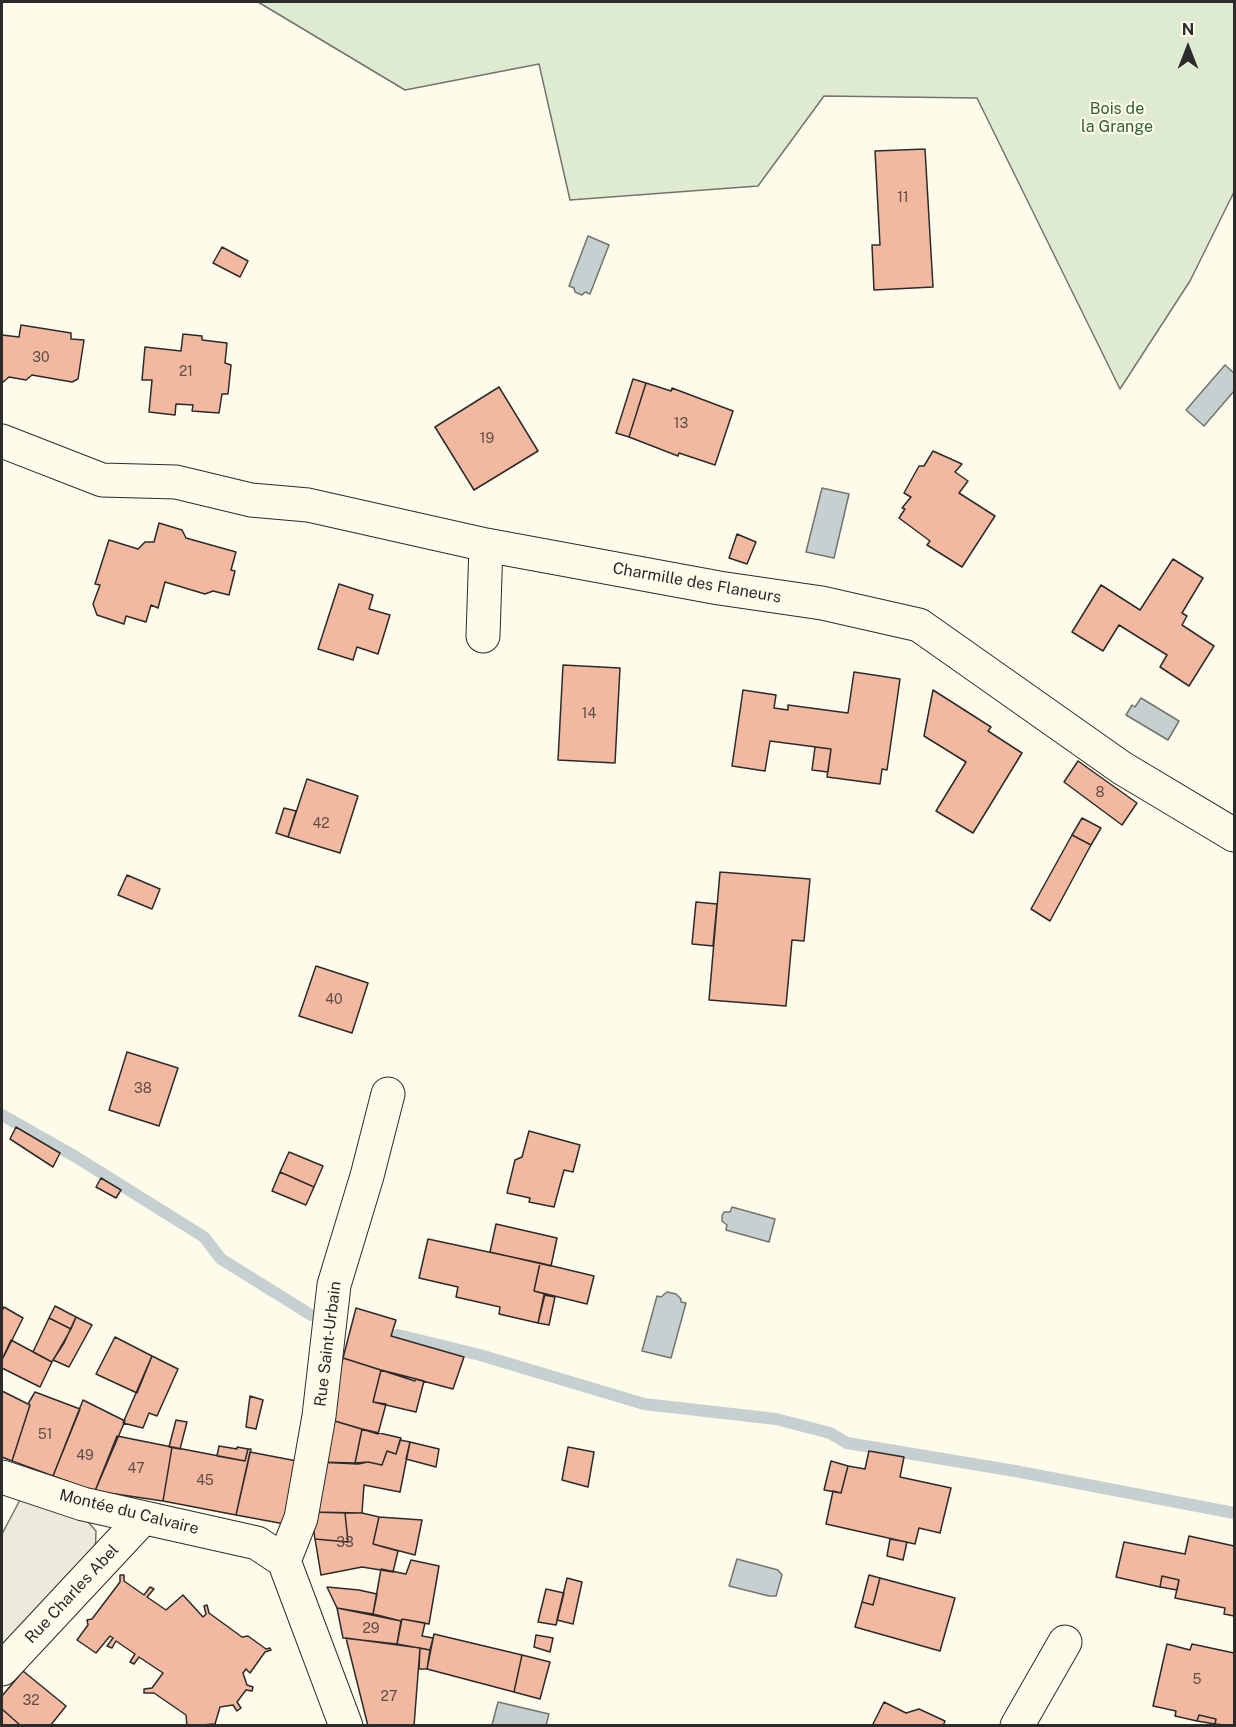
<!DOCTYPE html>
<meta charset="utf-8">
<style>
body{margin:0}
#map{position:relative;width:1236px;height:1727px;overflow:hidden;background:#fdfbea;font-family:"Public Sans",sans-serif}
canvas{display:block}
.frame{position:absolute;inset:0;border:3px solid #2b2b2b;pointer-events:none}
.north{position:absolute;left:1158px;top:18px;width:60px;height:60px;-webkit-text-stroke:4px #fdfbea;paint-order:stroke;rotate:0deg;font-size:16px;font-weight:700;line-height:24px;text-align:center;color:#2b2b2b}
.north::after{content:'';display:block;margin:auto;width:21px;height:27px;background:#2b2b2b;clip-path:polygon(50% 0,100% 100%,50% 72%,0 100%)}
</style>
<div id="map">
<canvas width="1236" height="1727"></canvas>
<div class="frame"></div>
<div class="north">N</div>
</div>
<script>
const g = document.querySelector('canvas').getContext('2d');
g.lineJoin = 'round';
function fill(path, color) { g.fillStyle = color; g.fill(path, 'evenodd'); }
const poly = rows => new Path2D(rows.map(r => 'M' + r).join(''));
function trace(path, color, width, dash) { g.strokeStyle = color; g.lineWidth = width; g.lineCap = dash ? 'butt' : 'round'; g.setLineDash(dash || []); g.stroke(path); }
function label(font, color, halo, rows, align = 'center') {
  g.font = font + ' "Public Sans",sans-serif'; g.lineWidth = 4.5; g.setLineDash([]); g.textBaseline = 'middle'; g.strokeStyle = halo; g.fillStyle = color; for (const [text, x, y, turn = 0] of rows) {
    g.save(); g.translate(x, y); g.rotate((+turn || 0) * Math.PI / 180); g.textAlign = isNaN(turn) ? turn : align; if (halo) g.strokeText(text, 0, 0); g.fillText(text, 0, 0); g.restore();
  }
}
const green = poly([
 [258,2,1234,2,1234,192,1190,281,1120,389,977,98,824,96,758,186,570,200,539,64,405,90,258,2]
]);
const parking = poly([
 [21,1498,82,1515,96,1531,95,1557,2,1648,2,1534,21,1498]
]);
const water = poly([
 [588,236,609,245,590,294,585,292,582,295,575,292,574,288,569,286,588,236],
 [1225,365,1234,373,1234,391,1204,426,1186,410,1225,365],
 [822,488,849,494,834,558,806,552,822,488],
 [1141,698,1179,721,1168,740,1126,715,1132,705,1135,707,1141,698],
 [732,1207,775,1219,769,1242,726,1230,727,1225,722,1221,722,1216,724,1212,730,1212,732,1207],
 [667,1292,676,1294,681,1299,681,1302,686,1303,671,1358,642,1351,657,1296,661,1297,667,1292],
 [737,1559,778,1570,782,1575,776,1596,769,1596,729,1586,737,1559],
 [498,1702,549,1714,546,1725,492,1725,498,1702]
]);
const stream = poly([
 [2,1115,76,1157,204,1237,221,1259,311,1315],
 [398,1335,480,1355,644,1404,776,1419,830,1433,847,1443,1015,1471,1234,1513]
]);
const building = poly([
 [925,149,933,287,874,290,872,245,880,245,875,151,925,149],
 [222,247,248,261,240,277,213,263,222,247],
 [21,325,71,333,71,339,84,340,78,379,72,382,32,375,26,380,9,377,2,383,2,335,19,337,21,325],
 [183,334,202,336,202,340,227,343,225,363,231,365,228,394,222,394,219,413,192,411,193,405,176,404,175,415,149,412,152,380,142,380,145,347,181,351,183,334],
 [633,379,646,383,629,437,616,433,633,379],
 [646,383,671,391,672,388,733,411,715,465,679,453,678,456,629,437,646,383],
 [499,387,538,451,474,490,435,427,499,387],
 [933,451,962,464,955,472,968,481,959,493,995,516,962,567,927,545,930,541,899,518,905,509,902,508,911,497,904,493,919,466,924,466,933,451],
 [159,523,182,530,186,538,236,552,231,570,235,571,229,595,213,591,205,594,165,582,158,608,151,605,146,622,126,616,124,624,97,615,93,604,100,585,95,584,109,540,138,549,145,542,154,542,159,523],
 [737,534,756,542,747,564,729,558,737,534],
 [1173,559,1203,578,1182,613,1187,616,1182,625,1214,646,1189,686,1160,667,1167,655,1119,625,1103,651,1072,632,1101,585,1140,610,1173,559],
 [339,584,373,595,369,609,390,615,378,654,357,647,353,660,318,649,339,584],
 [563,665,620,668,615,763,558,760,563,665],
 [854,672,900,679,887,770,882,769,880,784,827,777,831,749,770,741,765,771,732,766,743,690,776,695,774,708,788,710,788,705,848,713,854,672],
 [933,690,991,727,988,731,1022,753,973,833,936,811,966,762,924,736,933,690],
 [815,747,831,749,828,772,812,770,815,747],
 [1078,761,1137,803,1122,825,1064,782,1078,761],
 [307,779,358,796,340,853,288,837,307,779],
 [284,808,296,811,288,837,276,833,284,808],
 [1082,818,1101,828,1091,845,1072,835,1082,818],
 [1072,835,1091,845,1050,921,1031,909,1072,835],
 [720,872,810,879,804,941,792,940,786,1006,709,1000,720,872],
 [127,875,160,889,152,909,118,895,127,875],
 [696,902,717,904,713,946,692,944,696,902],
 [316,966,368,983,352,1033,299,1016,316,966],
 [127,1052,178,1068,159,1126,109,1110,127,1052],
 [16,1127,60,1153,53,1167,10,1139,16,1127],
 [529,1131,580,1145,573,1172,564,1170,554,1207,529,1202,530,1198,507,1193,515,1160,522,1157,529,1131],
 [289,1152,323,1166,314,1187,280,1172,289,1152],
 [280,1172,314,1187,306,1205,272,1191,280,1172],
 [101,1178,121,1190,116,1198,96,1187,101,1178],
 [496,1224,557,1238,551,1266,490,1252,496,1224],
 [428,1239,540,1263,534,1291,545,1294,538,1323,499,1314,500,1307,456,1297,458,1287,419,1278,428,1239],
 [540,1263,594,1276,587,1304,534,1291,540,1263],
 [544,1295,555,1297,549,1325,538,1323,544,1295],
 [55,1306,76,1317,71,1329,49,1318,55,1306],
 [4,1307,23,1318,4,1356,2,1355,2,1311,4,1307],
 [356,1308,396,1320,391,1336,464,1357,453,1389,415,1379,415,1381,343,1358,356,1308],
 [76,1317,92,1325,69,1367,53,1360,64,1343,76,1317],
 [49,1318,71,1329,52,1362,33,1352,49,1318],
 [115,1337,152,1356,137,1393,96,1374,115,1337],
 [11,1340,52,1362,40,1387,2,1368,2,1360,11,1340],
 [152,1356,178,1369,157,1416,149,1413,143,1428,123,1423,152,1356],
 [343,1358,381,1370,373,1402,386,1404,378,1434,328,1419,343,1358],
 [381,1370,424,1381,416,1412,373,1402,381,1370],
 [2,1391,30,1405,12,1461,2,1457,2,1391],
 [35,1392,80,1409,53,1476,12,1461,30,1405,28,1404,35,1392],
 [250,1396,263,1400,256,1429,246,1427,250,1396],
 [83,1400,125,1421,95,1491,53,1476,83,1400],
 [328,1419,362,1429,355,1463,317,1462,328,1419],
 [176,1420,187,1422,180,1449,169,1447,176,1420],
 [362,1429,401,1438,396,1454,387,1451,382,1465,368,1462,355,1463,362,1429],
 [117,1436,172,1447,163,1501,95,1491,117,1436],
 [400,1440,410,1442,400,1492,364,1485,362,1513,311,1512,317,1462,358,1464,368,1462,382,1465,387,1451,396,1454,400,1440],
 [410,1442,439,1449,436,1467,406,1459,410,1442],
 [219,1446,237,1449,237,1447,248,1449,245,1461,217,1456,219,1446],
 [172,1447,245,1461,248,1449,251,1449,236,1515,163,1501,172,1447],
 [568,1447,594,1452,588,1487,562,1480,568,1447],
 [869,1451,904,1457,900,1477,951,1488,940,1533,919,1528,915,1544,826,1524,833,1491,841,1493,848,1466,865,1469,869,1451],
 [250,1452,302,1462,290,1525,236,1515,250,1452],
 [831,1461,848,1466,841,1493,824,1490,831,1461],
 [311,1512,345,1513,348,1542,315,1539,311,1512],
 [345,1513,362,1513,379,1517,373,1544,398,1551,393,1572,362,1567,321,1575,315,1539,348,1542,345,1513],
 [379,1517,422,1520,415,1555,373,1544,379,1517],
 [1189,1536,1234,1546,1234,1616,1224,1614,1225,1608,1175,1598,1179,1580,1162,1576,1160,1587,1116,1577,1124,1542,1185,1554,1189,1536],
 [890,1539,907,1542,903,1560,887,1556,890,1539],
 [411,1560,439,1566,429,1624,402,1619,401,1621,373,1614,381,1569,406,1574,411,1560],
 [120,1575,124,1575,124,1581,144,1595,150,1587,154,1589,147,1597,166,1610,183,1595,203,1617,206,1614,204,1606,207,1605,209,1613,242,1637,248,1636,266,1649,270,1648,271,1650,265,1652,250,1673,246,1669,243,1673,247,1685,253,1687,252,1691,246,1690,237,1702,241,1708,237,1711,233,1705,220,1707,215,1724,187,1726,186,1715,154,1693,144,1693,144,1689,152,1688,163,1673,139,1657,134,1664,130,1662,135,1654,116,1641,112,1648,107,1646,113,1638,110,1636,96,1653,77,1640,88,1625,87,1620,92,1619,120,1582,120,1575],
 [869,1575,880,1578,873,1605,862,1602,869,1575],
 [1162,1576,1179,1580,1177,1590,1160,1587,1162,1576],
 [567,1578,582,1582,573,1624,557,1620,567,1578],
 [880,1578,955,1598,940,1651,855,1627,862,1602,873,1605,880,1578],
 [327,1587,359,1590,377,1594,373,1614,337,1608,327,1587],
 [546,1589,564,1593,556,1625,538,1622,546,1589],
 [337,1608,401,1621,397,1644,343,1638,337,1608],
 [402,1619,425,1623,422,1636,433,1638,430,1650,397,1644,402,1619],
 [434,1634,522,1655,514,1692,427,1669,434,1634],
 [536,1635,553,1638,550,1652,534,1647,536,1635],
 [346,1638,420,1648,414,1726,368,1726,346,1638],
 [1167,1644,1190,1650,1192,1644,1234,1653,1234,1726,1215,1724,1216,1719,1199,1715,1197,1721,1175,1716,1176,1711,1153,1706,1167,1644],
 [420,1648,430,1650,427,1669,419,1669,420,1648],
 [522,1655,550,1662,540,1699,514,1692,522,1655],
 [23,1671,66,1706,50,1726,21,1726,2,1709,2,1696,23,1671],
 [884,1702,906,1713,919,1709,945,1721,943,1726,872,1726,884,1702],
 [2,1709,21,1726,2,1726,2,1709],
 [1199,1715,1216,1719,1215,1724,1197,1721,1199,1715]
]);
const minor = poly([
 [2,441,102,480,176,482,251,500,308,505,486,545,719,588,822,603,919,625,1122,768,1234,835],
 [483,636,486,545],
 [2,1477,83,1504,257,1543,284,1561,346,1726],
 [284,1561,301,1518,319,1416,334,1285,367,1176,388,1094],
 [2,1669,143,1518],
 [1017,1726,1065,1642]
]);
const numberNames = [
 ["11",903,198],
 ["30",41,358],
 ["21",186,372],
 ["13",681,424],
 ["19",487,439],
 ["14",589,714],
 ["8",1100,793],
 ["42",321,824],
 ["40",334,1000],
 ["38",143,1089],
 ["51",45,1435],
 ["49",85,1456],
 ["47",136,1469],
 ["45",205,1481],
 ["33",345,1543],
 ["29",371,1629],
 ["5",1197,1680],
 ["27",389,1697],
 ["32",31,1701]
];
const parkNames = [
 ["Bois de",1117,109],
 ["la Grange",1117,127]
];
const streetNames = [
 ["Charmille des Flaneurs",697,583,10],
 ["Rue Saint-Urbain",328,1344,-83],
 ["Montée du Calvaire",129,1512,14],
 ["Rue Charles Abel",72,1594,-47]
];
fill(green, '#deebd1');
trace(green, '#74746e', 1.5);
fill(parking, '#eceadb');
trace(parking, '#74746e', 1.5);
fill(water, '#c7d0d0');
trace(water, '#74746e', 1.5);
trace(stream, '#c7d0d0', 12);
fill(building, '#f2b8a0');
trace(building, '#2b2b2b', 1.5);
trace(minor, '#2b2b2b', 35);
trace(minor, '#fdfbea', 33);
label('14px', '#5d4e48', null, numberNames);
label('16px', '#34623c', '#fdfbea', parkNames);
label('16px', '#2b2b2b', '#fdfbea', streetNames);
</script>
